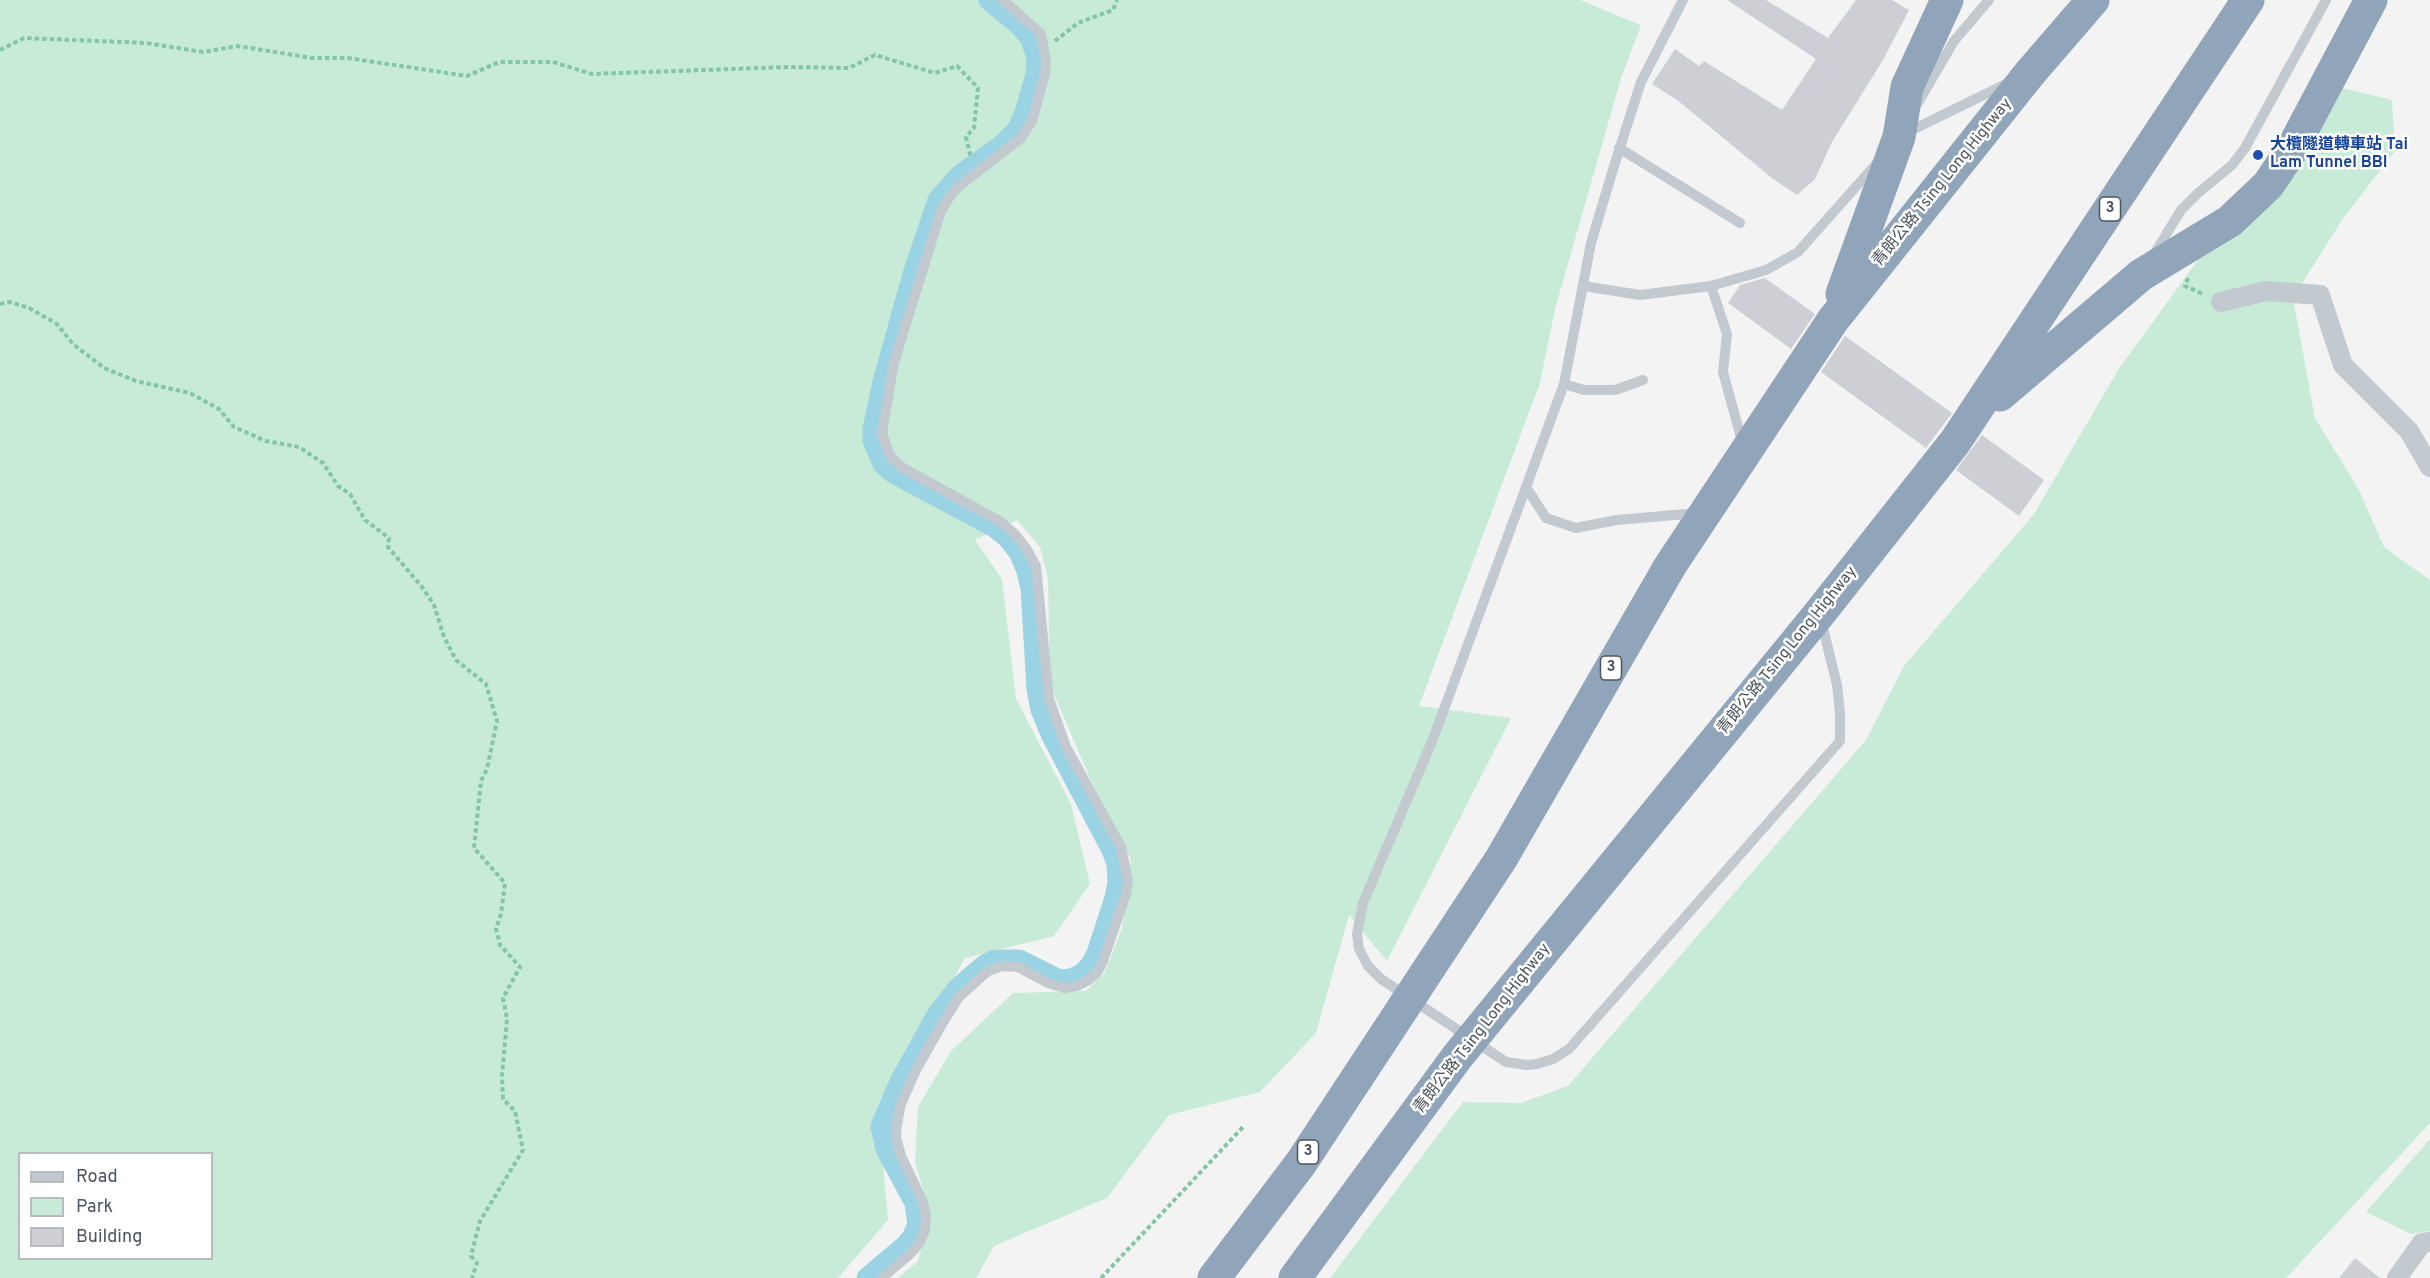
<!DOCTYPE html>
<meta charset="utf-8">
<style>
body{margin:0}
#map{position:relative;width:2430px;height:1278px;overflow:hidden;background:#f4f3f3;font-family:Overpass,sans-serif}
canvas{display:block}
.legend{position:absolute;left:18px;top:1152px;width:195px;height:108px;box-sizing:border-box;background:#fff;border:2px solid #b7bbbf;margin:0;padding:8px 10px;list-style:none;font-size:18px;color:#4c555e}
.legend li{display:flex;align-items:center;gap:12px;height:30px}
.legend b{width:30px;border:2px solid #b7bbbf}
</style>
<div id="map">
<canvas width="2430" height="1278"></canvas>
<ul class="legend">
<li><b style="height:8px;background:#c2c9cf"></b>Road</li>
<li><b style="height:16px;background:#c7ebd6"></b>Park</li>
<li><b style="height:16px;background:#cdcfd4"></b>Building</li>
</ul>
</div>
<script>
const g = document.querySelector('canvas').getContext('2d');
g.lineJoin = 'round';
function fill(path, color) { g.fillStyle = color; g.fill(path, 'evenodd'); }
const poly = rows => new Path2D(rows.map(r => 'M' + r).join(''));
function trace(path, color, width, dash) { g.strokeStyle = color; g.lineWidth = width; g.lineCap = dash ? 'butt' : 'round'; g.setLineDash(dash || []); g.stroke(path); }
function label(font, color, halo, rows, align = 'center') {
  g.font = font + ' Overpass,"Noto Sans TC",sans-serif'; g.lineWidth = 5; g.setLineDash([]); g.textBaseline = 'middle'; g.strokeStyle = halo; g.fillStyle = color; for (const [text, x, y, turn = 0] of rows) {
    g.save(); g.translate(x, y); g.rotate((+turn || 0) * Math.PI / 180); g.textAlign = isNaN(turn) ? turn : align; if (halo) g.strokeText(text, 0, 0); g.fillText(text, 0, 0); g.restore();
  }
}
const green = poly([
 [0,0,1580,0,1641,25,1621,78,1555,309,1540,383,1419,706,1511,718,1387,961,1349,915,1316,1033,1260,1092,1169,1115,1107,1198,994,1246,976,1278,898,1278,918,1261,929,1209,915,1162,918,1107,951,1051,1013,993,1086,991,1105,972,1122,928,1131,860,1092,783,1050,685,1048,579,1040,547,1017,520,975,540,1002,579,1016,699,1071,804,1090,884,1054,936,965,958,878,1112,888,1220,838,1278,0,1278],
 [20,1154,212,1154,212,1258,20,1258],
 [2342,88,2392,100,2395,151,2342,220,2293,298,2315,418,2359,490,2384,547,2430,580,2430,1123,2286,1278,1330,1278,1463,1102,1521,1103,1568,1086,1866,740,1904,666,2034,514,2118,370,2200,257],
 [2430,1139,2430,1231,2411,1234,2366,1212]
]);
const canal = poly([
 [867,1278,905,1246,912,1238,918,1225,915,1203,886,1149,881,1126,901,1080,937,1015,958,988,986,964,996,960,1019,960,1059,980,1071,979,1082,974,1091,965,1097,953,1115,898,1118,882,1117,864,1112,850,1052,736,1041,710,1037,689,1031,588,1027,571,1019,552,1007,537,996,528,892,472,883,464,873,440,873,429,883,382,913,274,938,200,960,175,1001,146,1017,130,1024,116,1036,75,1037,57,1030,37,1019,25,989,0]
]);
const building = poly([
 [1727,0,1766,0,1828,38,1856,0,1892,0,1909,10,1883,60,1832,142,1815,179,1797,195,1766,174,1766,173,1677,100,1652,84,1675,49,1699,66,1704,61,1782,110,1816,59],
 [1765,278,1815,314,1791,349,1728,303,1740,285],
 [1845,336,1952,413,1926,448,1821,372],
 [1982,435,2044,480,2019,516,1956,470],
 [2355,1258,2380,1278,2339,1278]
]);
const path = poly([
 [1055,41,1078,23,1113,10,1117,0],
 [0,50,24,38,146,43,203,52,238,46,312,58,348,58,467,76,499,62,553,62,592,74,788,67,849,68,875,55,935,73,957,66,978,88,974,128,966,137,970,154,975,156],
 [2188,278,2185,286,2203,294],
 [0,304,10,302,29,308,57,324,73,344,104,368,136,381,190,393,219,409,234,427,266,441,299,447,323,463,338,486,350,494,365,520,389,538,388,547,422,587,434,605,444,637,456,660,486,684,497,721,487,769,481,781,474,848,505,883,501,914,496,929,500,945,520,967,503,998,507,1019,502,1076,503,1099,515,1111,523,1150,480,1221,471,1256,477,1263,472,1278],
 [1101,1278,1244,1126]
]);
const lane = poly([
 [1683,0,1641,82,1614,166,1591,243,1564,384,1433,739,1363,903,1357,934,1359,949,1368,966,1381,979,1506,1062,1527,1065,1537,1064,1553,1059,1569,1049,1840,741,1840,713,1837,685,1821,620],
 [1915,108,1954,41,1989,0],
 [1906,133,2008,83],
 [1619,148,1740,223],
 [2153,256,2181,210,2197,194,2232,165,2245,148,2326,0],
 [1583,286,1640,295,1711,286,1766,270,1798,252,1877,163],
 [1711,286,1727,334,1723,372,1743,445],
 [1564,384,1584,390,1615,390,1643,380],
 [1526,487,1546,518,1576,528,1617,520,1698,513],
 [882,1278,910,1254,919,1244,925,1230,926,1216,923,1202,901,1156,896,1137,897,1124,901,1104,916,1070,942,1024,959,997,988,971,1002,966,1018,967,1048,983,1064,988,1077,986,1087,981,1096,974,1102,964,1126,894,1128,881,1121,847,1066,747,1049,699,1036,566,1026,548,1014,533,1001,522,903,468,890,456,882,433,894,362,941,211,949,198,958,187,1021,138,1032,121,1045,74,1046,61,1041,34,1003,0]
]);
const street = poly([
 [2221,302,2266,291,2320,295,2343,365,2409,431,2430,467],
 [2397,1278,2422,1243,2430,1242]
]);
const highway = poly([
 [1842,294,1899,137,1907,87,1947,0],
 [2000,395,2141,275,2230,221,2268,185,2291,151,2371,0],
 [1214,1278,1301,1163,1501,859,1670,566,1833,320,2030,73,2093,0],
 [1295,1278,1457,1057,1819,614,1955,442,2248,0]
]);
const markers = [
 [2258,155,6,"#1a4fb4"]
];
const shields = [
 [2110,209,21],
 [1611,668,21],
 [1308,1152,21]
];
const shieldNames = [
 ["3",2110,209],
 ["3",1611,668],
 ["3",1308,1152]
];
const transitNames = [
 ["大欖隧道轉車站 Tai",2270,146],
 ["Lam Tunnel BBI",2270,164]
];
const streetNames = [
 ["青朗公路 Tsing Long Highway",1943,183,-51],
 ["青朗公路 Tsing Long Highway",1788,651,-51],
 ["青朗公路 Tsing Long Highway",1483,1029,-52]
];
fill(green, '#c7ebd6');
trace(canal, '#9ad3e3', 21);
fill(building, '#cdcfd4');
trace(path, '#83c6a5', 4, [4.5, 3]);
trace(lane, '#c2c9cf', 10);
trace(street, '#c2c9cf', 20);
trace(highway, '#90a5ba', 33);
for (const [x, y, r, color] of markers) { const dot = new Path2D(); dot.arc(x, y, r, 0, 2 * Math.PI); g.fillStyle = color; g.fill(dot); trace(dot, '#fff', 2); }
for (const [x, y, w] of shields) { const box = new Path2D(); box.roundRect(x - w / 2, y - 12, w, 24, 4.5); g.fillStyle = '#fff'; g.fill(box); trace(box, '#4c555e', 1.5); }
label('bold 15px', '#4c555e', null, shieldNames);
label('bold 16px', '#164399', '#fff', transitNames, 'left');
label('16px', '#4c555e', '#fff', streetNames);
</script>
